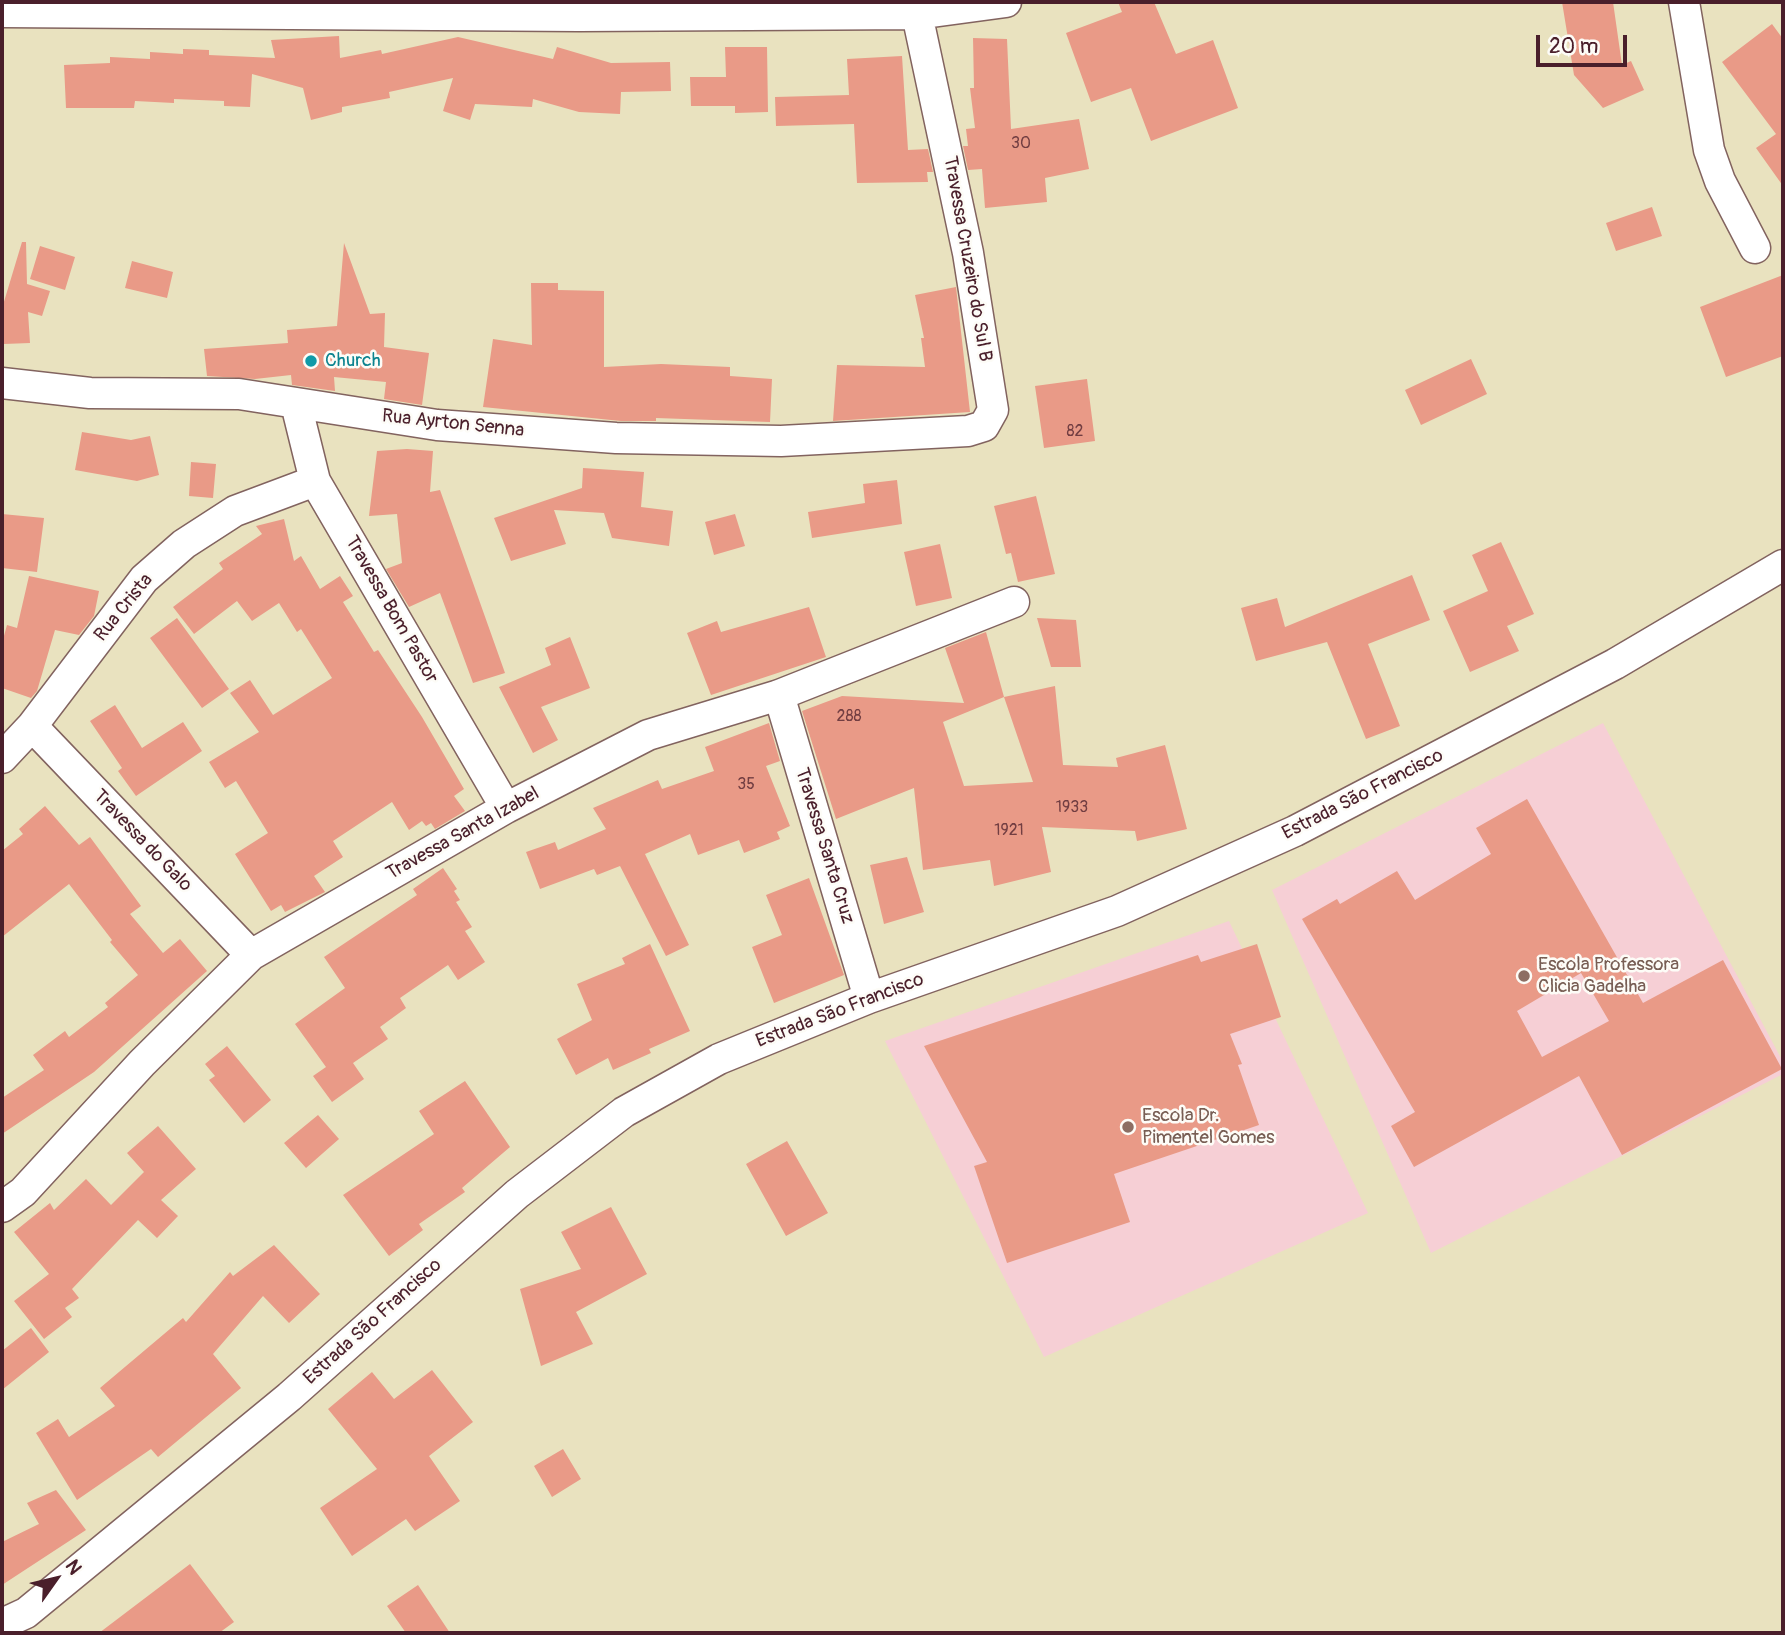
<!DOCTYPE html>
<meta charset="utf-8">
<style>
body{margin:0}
#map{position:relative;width:1785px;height:1635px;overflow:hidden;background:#e9e2bf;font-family:Pangolin,sans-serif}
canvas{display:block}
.frame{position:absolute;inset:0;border:4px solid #4a1f2b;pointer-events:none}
.north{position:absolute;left:21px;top:1544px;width:70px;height:70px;-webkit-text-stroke:5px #fdfcf7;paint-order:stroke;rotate:56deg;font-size:19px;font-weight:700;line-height:28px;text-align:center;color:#4a1f2b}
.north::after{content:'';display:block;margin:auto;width:24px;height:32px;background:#4a1f2b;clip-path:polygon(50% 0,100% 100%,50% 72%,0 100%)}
.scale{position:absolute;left:1536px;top:35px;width:91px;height:32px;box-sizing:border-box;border:4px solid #4a1f2b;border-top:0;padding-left:9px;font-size:21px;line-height:24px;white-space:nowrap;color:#4a1f2b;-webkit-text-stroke:5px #fdfcf7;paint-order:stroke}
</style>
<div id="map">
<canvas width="1785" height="1635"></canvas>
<div class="frame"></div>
<div class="north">N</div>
<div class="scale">20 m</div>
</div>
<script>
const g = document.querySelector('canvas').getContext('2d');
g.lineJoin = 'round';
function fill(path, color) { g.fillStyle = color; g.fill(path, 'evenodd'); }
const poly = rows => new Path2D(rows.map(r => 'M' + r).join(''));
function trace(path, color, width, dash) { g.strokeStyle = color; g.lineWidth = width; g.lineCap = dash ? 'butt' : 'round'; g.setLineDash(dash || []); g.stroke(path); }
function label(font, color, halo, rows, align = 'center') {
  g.font = font + ' Pangolin,sans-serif'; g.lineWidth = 5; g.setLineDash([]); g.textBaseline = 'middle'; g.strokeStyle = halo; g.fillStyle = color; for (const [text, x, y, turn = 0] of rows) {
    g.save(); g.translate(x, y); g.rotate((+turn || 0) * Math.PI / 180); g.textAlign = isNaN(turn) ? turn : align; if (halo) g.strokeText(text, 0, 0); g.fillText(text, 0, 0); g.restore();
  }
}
const built = poly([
 [1603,723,1783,1062,1783,1074,1431,1253,1272,890],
 [1229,921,1368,1213,1044,1357,885,1041]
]);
const building = poly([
 [1118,2,1154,2,1176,54,1213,40,1238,108,1151,141,1131,88,1091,102,1066,33,1122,12],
 [1562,2,1613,2,1622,65,1631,61,1644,90,1603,108,1574,75],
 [1772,24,1783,39,1783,186,1756,148,1776,134,1722,62],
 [339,36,340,58,381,50,382,54,458,37,553,59,557,47,611,63,670,62,671,91,621,92,620,114,579,112,533,99,532,107,475,104,470,120,443,111,453,78,389,92,390,98,342,107,342,112,311,120,303,88,252,74,250,107,224,106,224,101,174,99,174,103,135,101,134,108,66,108,64,65,110,63,110,57,150,59,150,52,183,54,183,49,209,50,209,55,275,58,271,40],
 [973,38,1007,39,1011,129,1079,119,1089,169,1045,178,1047,202,985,208,982,169,968,170,963,146,968,146,966,129,975,128,970,88,974,88],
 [725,47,767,47,768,112,735,113,735,106,691,106,690,77,726,77],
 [902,56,908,150,928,149,933,172,927,172,928,182,857,183,854,124,776,126,775,97,849,95,847,59],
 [1652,207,1662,236,1616,251,1606,223],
 [22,242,26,242,27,284,50,291,42,316,28,312,30,343,4,344,3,305],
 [344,243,370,314,385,313,384,347,429,353,422,405,384,399,386,382,334,377,335,391,292,385,291,375,255,379,207,376,204,349,288,343,287,330,337,326],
 [40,246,75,257,65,290,30,279],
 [132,261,173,272,167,298,125,288],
 [1783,275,1783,356,1726,377,1700,307],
 [531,283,558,283,558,290,604,291,604,367,661,364,730,367,730,376,772,379,770,422,656,418,656,421,621,421,483,407,493,339,532,345],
 [956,287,970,412,833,421,837,365,925,367,921,338,924,338,915,295],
 [1471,359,1487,394,1421,425,1405,390],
 [1087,379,1095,441,1044,448,1035,386],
 [82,432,131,440,150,436,159,475,137,481,75,470],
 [407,449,433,451,430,492,440,490,505,673,473,683,440,593,409,607,386,569,402,563,397,514,369,516,377,451],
 [191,462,216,464,213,498,189,496],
 [583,468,644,472,641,507,673,511,669,546,612,538,604,513,554,510,566,544,511,561,494,518,582,488],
 [897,480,902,524,812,538,808,512,865,503,863,484],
 [1036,496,1055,574,1018,582,1011,553,1006,554,994,506],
 [2,514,44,518,37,572,2,568],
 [735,514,745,546,714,555,705,522],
 [284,519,294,561,301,556,320,589,340,576,353,596,343,602,374,652,378,650,422,717,464,789,454,796,465,811,435,829,431,823,426,826,422,821,409,830,392,802,333,841,343,857,314,876,325,892,285,912,281,905,271,911,235,854,268,833,236,781,225,788,209,762,259,732,230,693,250,680,273,715,332,678,301,629,297,632,279,603,252,621,237,601,194,634,173,607,223,569,219,563,262,534,256,526],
 [1501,542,1534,614,1507,626,1519,651,1470,672,1443,611,1488,591,1472,555],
 [940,544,952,598,916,606,904,552],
 [1412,575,1430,620,1368,644,1400,726,1366,739,1327,642,1256,661,1241,608,1277,598,1285,627],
 [29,576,99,591,94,616,79,635,55,630,37,691,31,698,2,688,2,643,7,625,17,628],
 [809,607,826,657,711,695,687,633,717,621,721,632],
 [177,618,229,689,202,708,150,638],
 [1037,618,1076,620,1081,667,1051,667],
 [986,632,1004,697,1055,686,1063,765,1118,767,1116,758,1165,745,1187,829,1137,841,1135,831,1042,827,1051,872,994,886,990,860,923,870,914,788,836,819,802,711,842,696,964,703,945,648],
 [1004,697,1033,782,964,786,943,722],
 [570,637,590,688,541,707,558,740,533,753,499,687,551,665,545,648],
 [115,705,142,748,183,722,202,751,136,796,118,771,122,768,90,721],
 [769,723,780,761,766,766,790,826,777,832,780,839,744,853,739,840,698,855,690,834,645,854,689,945,666,956,620,866,597,875,594,869,540,889,526,852,555,842,558,850,606,829,593,808,658,780,662,789,714,771,705,747],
 [1527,799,1643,1003,1723,960,1782,1069,1622,1155,1579,1076,1414,1167,1391,1126,1415,1112,1302,919,1337,899,1340,904,1397,871,1415,900,1491,854,1476,828],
 [1581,973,1609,1021,1542,1057,1517,1011],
 [45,806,79,845,90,837,141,906,130,914,163,953,180,939,207,971,94,1072,2,1134,2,1098,44,1070,33,1055,65,1031,69,1037,108,1007,105,1003,138,975,110,942,112,940,69,884,2,937,2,851,23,834,19,829],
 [907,857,924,912,884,924,870,865],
 [443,868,457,889,454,891,460,900,456,902,472,927,465,931,485,962,458,980,448,965,400,998,406,1008,380,1027,388,1039,353,1063,364,1079,332,1102,313,1076,326,1067,295,1024,345,988,324,957,417,895,413,889],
 [809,878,844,975,774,1003,752,947,782,935,766,895],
 [650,944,690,1031,649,1049,651,1053,613,1070,608,1058,576,1075,557,1039,592,1020,577,984,625,964,622,958],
 [1257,944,1281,1017,1230,1034,1242,1064,1238,1065,1259,1125,1114,1174,1130,1222,1007,1263,974,1166,987,1162,924,1046,1198,955,1201,962],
 [227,1046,271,1100,244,1123,209,1080,215,1076,205,1064],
 [465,1081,510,1147,462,1188,465,1192,419,1224,423,1230,389,1256,343,1195,434,1134,419,1111],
 [318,1115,339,1139,306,1168,284,1143],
 [158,1126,196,1169,161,1200,178,1216,157,1238,138,1220,72,1289,79,1298,65,1308,72,1317,44,1339,14,1301,49,1274,14,1232,50,1203,54,1210,86,1179,111,1205,144,1172,127,1153],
 [787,1141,828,1213,786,1236,746,1164],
 [611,1207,647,1274,576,1312,593,1344,541,1366,520,1289,581,1269,561,1232],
 [274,1245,320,1294,289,1323,263,1296,213,1354,241,1388,158,1457,151,1449,77,1500,36,1433,58,1419,69,1437,115,1406,100,1388,183,1318,186,1322,230,1272,233,1276],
 [31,1328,49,1352,2,1390,2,1351],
 [432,1370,473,1422,429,1456,460,1501,415,1531,406,1519,352,1556,320,1508,377,1469,328,1409,372,1372,394,1399],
 [563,1449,581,1479,552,1497,534,1466],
 [56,1490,86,1530,2,1585,2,1542,39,1524,27,1503],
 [190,1564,234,1622,219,1633,99,1633],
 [418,1585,450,1633,406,1633,387,1606]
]);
const minor = poly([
 [1684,2,1709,150,1720,181,1755,248],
 [2,12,579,16,917,14,1006,2],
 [2,383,90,393,239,394,437,425,616,438,781,441,968,431,984,426,993,410,968,253,917,14],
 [296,404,315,481,506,808],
 [779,695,869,998],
 [32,726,251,955],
 [2,758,32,726,144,579,184,544,235,511,315,481],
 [2,1207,23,1192,142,1063,251,955,506,808,648,735,779,695,1014,602],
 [2,1624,26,1613,289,1397,517,1194,624,1112,719,1059,869,998,1117,911,1295,831,1615,664,1783,565]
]);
const markers = [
 [311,361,7,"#0f9aa8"],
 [1524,976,7,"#8d6e63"],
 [1128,1127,7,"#8d6e63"]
];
const numberNames = [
 ["30",1021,144],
 ["82",1075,432],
 ["288",849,717],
 ["35",746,785],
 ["1933",1072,808],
 ["1921",1009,831]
];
const streetNames = [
 ["Travessa Cruzeiro do Sul B",967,259,80],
 ["Rua Ayrton Senna",453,424,6],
 ["Rua Crista",124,608,-51],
 ["Travessa Bom Pastor",391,610,60],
 ["Estrada São Francisco",1363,795,-27],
 ["Travessa Santa Izabel",463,834,-29],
 ["Travessa do Galo",142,841,46],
 ["Travessa Santa Cruz",824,846,73],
 ["Estrada São Francisco",840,1011,-21],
 ["Estrada São Francisco",373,1322,-42]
];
const cultureNames = [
 ["Church",325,361]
];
const educationNames = [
 ["Escola Professora",1538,965],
 ["Clicia Gadelha",1538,987],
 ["Escola Dr.",1142,1116],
 ["Pimentel Gomes",1142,1138]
];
fill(built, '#f6cfd5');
fill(building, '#e99a87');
trace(minor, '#82635f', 33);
trace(minor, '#fff', 30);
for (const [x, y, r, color] of markers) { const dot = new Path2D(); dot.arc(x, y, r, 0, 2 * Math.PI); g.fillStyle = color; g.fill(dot); trace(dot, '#fdfcf7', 2.5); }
label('16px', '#723e42', null, numberNames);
label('19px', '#4a1f2b', '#fdfcf7', streetNames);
label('19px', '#0d838f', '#fdfcf7', cultureNames, 'left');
label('19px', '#785e54', '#fdfcf7', educationNames, 'left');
</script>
